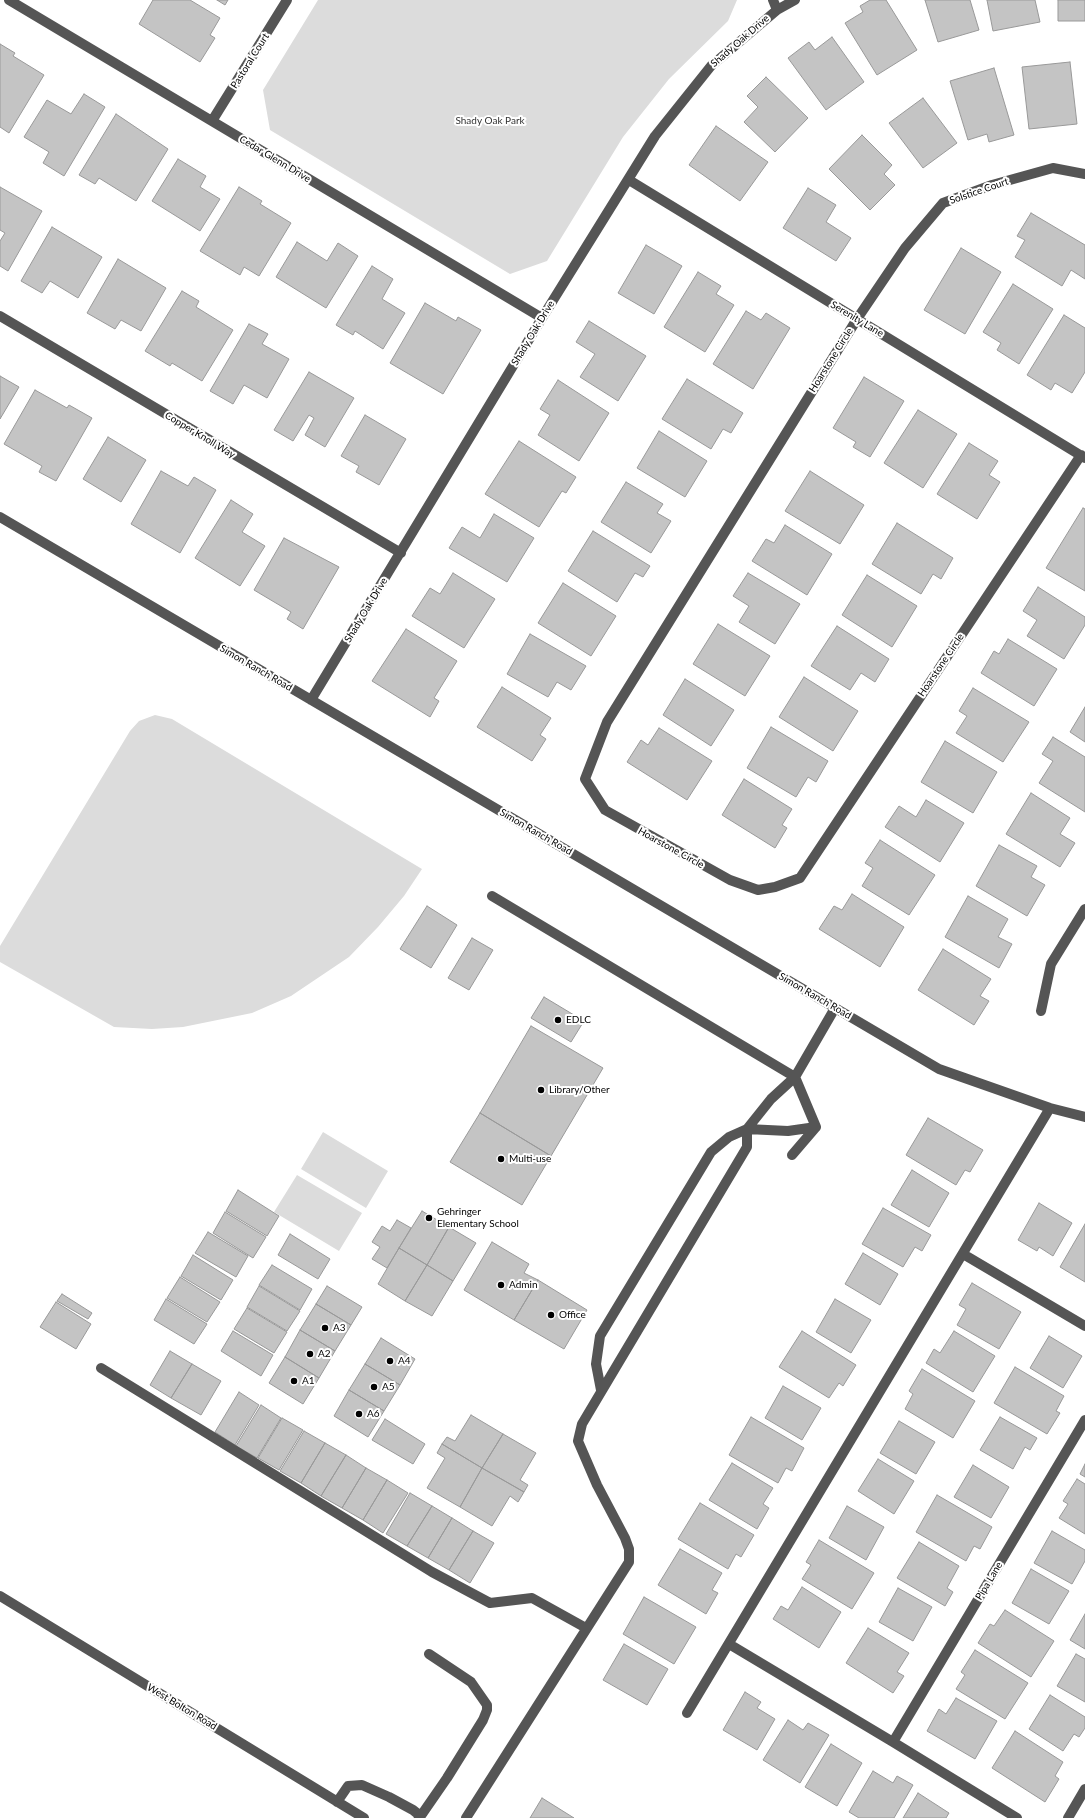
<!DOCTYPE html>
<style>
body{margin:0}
canvas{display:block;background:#fff}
</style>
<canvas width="1085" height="1818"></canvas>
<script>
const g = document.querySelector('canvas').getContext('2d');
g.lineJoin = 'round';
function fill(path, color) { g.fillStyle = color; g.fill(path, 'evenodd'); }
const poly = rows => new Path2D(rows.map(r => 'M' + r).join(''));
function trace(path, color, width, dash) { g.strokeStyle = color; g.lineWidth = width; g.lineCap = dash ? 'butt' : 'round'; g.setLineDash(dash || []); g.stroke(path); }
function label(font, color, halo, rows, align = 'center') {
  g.font = font + ' Lato,sans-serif'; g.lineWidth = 4; g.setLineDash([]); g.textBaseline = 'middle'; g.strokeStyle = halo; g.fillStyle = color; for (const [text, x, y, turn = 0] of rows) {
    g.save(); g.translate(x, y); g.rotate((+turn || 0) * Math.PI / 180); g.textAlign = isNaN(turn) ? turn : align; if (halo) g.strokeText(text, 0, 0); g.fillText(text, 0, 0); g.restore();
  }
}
const green = poly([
 [318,0,737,0,728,21,669,79,623,137,547,261,510,274,270,130,263,90],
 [155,715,172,719,422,869,404,896,378,927,349,957,291,996,252,1013,183,1027,152,1029,114,1027,0,962,0,946,130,731,139,721],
 [323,1132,388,1171,366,1208,301,1169],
 [297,1175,362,1213,339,1251,274,1212]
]);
const building = poly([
 [153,0,190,0,220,18,210,35,215,38,200,62,139,24,153,0],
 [217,0,228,0,225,5,217,0],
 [870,0,886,0,917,50,877,75,845,23,863,12,860,6,870,0],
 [925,0,970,0,979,30,938,42,925,0],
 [987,0,1035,0,1040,22,993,31,987,0],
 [1058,0,1085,0,1085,21,1058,21,1058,0],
 [832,37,864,82,826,110,788,58,809,42,815,50,832,37],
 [0,44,15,53,13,56,44,75,9,133,0,127,0,44],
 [1070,62,1077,124,1029,129,1022,67,1070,62],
 [994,68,1014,135,989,142,987,134,968,140,950,81,994,68],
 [766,77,808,118,775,152,744,122,758,107,747,96,766,77],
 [84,94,105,107,64,176,43,163,49,152,24,137,47,100,71,114,84,94],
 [923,98,957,143,923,168,889,123,923,98],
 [116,114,168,149,136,201,99,178,95,184,79,175,116,114],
 [716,126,768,162,740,201,689,165,716,126],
 [862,135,892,165,884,174,895,185,870,210,829,169,862,135],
 [178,159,206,176,200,187,220,199,200,231,152,201,178,159],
 [0,187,42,211,8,271,0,266,0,241,5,233,0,230,0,187],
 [239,187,262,201,260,204,291,223,259,276,244,267,240,275,200,251,239,187],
 [808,188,836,205,826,222,851,238,836,261,783,228,808,188],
 [1031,213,1085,245,1085,279,1071,270,1062,286,1015,257,1025,240,1017,236,1031,213],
 [52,227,102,257,78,298,50,281,42,293,21,281,52,227],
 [297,242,327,261,338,243,358,256,326,308,276,277,297,242],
 [646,245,682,266,654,314,618,293,646,245],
 [961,248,1001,272,965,334,924,310,961,248],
 [118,259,166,288,141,331,121,320,115,329,87,313,118,259],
 [372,266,393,279,382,299,405,313,383,349,355,331,353,335,336,325,372,266],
 [698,272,721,286,716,294,734,305,705,352,664,327,698,272],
 [1013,284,1053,309,1019,364,997,350,1001,343,983,332,1013,284],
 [182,291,199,301,196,307,233,330,202,381,172,363,170,366,145,351,182,291],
 [425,303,456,321,458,317,481,330,443,394,390,363,425,303],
 [746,311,761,320,766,313,790,328,753,389,713,364,746,311],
 [1064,315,1085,328,1085,372,1072,393,1055,383,1051,390,1027,375,1064,315],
 [589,321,646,356,618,401,580,377,595,354,576,342,589,321],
 [249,324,268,334,262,344,289,359,267,398,244,385,233,404,210,391,249,324],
 [309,372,354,398,325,447,305,435,314,418,309,415,293,441,274,430,309,372],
 [0,376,19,387,0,419,0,376],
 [864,377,904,401,870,457,853,447,856,442,833,428,864,377],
 [687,379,743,413,731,433,723,429,711,449,662,419,687,379],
 [558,380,609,413,579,461,538,435,550,415,540,409,558,380],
 [35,390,67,408,69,405,92,418,56,481,39,472,42,466,4,444,35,390],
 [918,410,957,434,923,488,884,463,918,410],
 [365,415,406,439,379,485,356,472,359,466,341,456,365,415],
 [659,431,707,461,685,497,637,468,659,431],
 [108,437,146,460,121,502,83,479,108,437],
 [519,441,576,477,566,493,562,491,539,527,485,494,519,441],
 [969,443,998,461,989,475,1000,482,977,519,937,494,969,443],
 [161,471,188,486,194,477,216,490,180,553,131,524,161,471],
 [810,471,864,505,840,544,785,511,810,471],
 [626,482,663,504,657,513,671,521,651,553,601,522,626,482],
 [231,500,253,514,242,532,265,546,240,586,195,558,231,500],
 [1083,508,1085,509,1085,591,1046,568,1083,508],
 [494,514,534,538,507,582,449,548,462,527,480,538,494,514],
 [897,523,953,558,941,579,933,574,921,594,872,564,897,523],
 [785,525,832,554,807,595,752,561,766,539,774,543,785,525],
 [593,531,650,566,643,577,635,573,617,602,568,571,593,531],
 [284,538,339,567,303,629,287,619,291,612,254,590,284,538],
 [453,573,495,599,464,648,412,616,430,588,440,594,453,573],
 [748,573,800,604,775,644,739,622,749,606,733,596,748,573],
 [867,575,917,606,892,647,842,615,867,575],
 [563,583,616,616,591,656,538,623,563,583],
 [1038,587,1085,617,1085,625,1064,659,1027,636,1037,620,1023,611,1038,587],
 [718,624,770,656,745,696,693,664,718,624],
 [837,626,889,659,875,682,861,673,850,690,811,666,837,626],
 [406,629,457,661,434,698,439,701,430,717,372,681,406,629],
 [530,634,586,666,571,690,557,682,548,697,507,674,530,634],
 [1008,639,1057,669,1034,706,981,673,994,651,999,654,1008,639],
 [804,677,858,711,833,751,779,717,804,677],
 [685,679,734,710,711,746,663,715,685,679],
 [502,687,551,718,540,735,546,739,532,761,477,727,502,687],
 [973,688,1029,722,1003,762,956,733,967,716,959,711,973,688],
 [1085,707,1085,742,1070,732,1085,707],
 [771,727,828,761,816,782,808,777,796,797,747,768,771,727],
 [659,728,712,761,687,800,627,762,641,740,648,745,659,728],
 [1053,737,1085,757,1085,812,1039,783,1053,761,1042,754,1053,737],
 [945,741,997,772,973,813,921,782,945,741],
 [744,779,792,809,782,825,787,828,775,848,722,815,744,779],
 [1031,793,1070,818,1060,834,1075,843,1060,867,1006,834,1031,793],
 [926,800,964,823,940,862,885,827,899,806,916,817,926,800],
 [880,840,935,875,909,915,862,886,873,868,865,863,880,840],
 [999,845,1037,866,1031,877,1045,885,1027,916,976,886,999,845],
 [852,894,904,927,880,967,819,929,834,906,842,910,852,894],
 [968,896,1008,919,998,937,1012,944,999,968,945,937,968,896],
 [427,906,457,925,431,968,400,949,427,906],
 [472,938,493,950,469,990,448,978,472,938],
 [943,949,991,979,980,996,989,1001,974,1025,918,990,943,949],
 [544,997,584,1021,571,1042,531,1018,544,997],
 [531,1026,603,1068,551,1156,480,1113,531,1026],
 [480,1113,551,1156,522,1205,450,1162,480,1113],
 [928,1118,983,1150,970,1172,965,1170,956,1185,906,1155,928,1118],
 [912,1170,949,1193,929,1227,891,1205,912,1170],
 [238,1190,279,1216,267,1236,226,1211,238,1190],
 [1039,1203,1072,1223,1053,1256,1039,1247,1037,1251,1018,1240,1039,1203],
 [883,1208,931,1235,922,1251,915,1247,903,1267,862,1244,883,1208],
 [422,1211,449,1227,427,1265,399,1248,422,1211],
 [225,1212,266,1237,253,1258,213,1233,225,1212],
 [397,1220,411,1228,387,1268,372,1259,380,1247,372,1242,382,1226,390,1231,397,1220],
 [1085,1224,1085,1282,1060,1267,1085,1224],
 [449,1227,476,1243,453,1281,427,1265,449,1227],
 [208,1232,248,1256,236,1277,195,1253,208,1232],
 [290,1234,330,1259,318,1279,278,1255,290,1234],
 [492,1242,529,1264,524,1273,538,1280,514,1320,464,1290,492,1242],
 [399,1248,427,1265,405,1301,378,1284,399,1248],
 [863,1253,898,1274,880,1305,845,1284,863,1253],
 [193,1255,233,1280,221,1300,181,1276,193,1255],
 [272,1265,312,1289,300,1310,259,1285,272,1265],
 [427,1265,453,1281,432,1316,405,1301,427,1265],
 [180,1277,220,1302,207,1322,167,1298,180,1277],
 [538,1280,587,1310,564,1349,514,1320,538,1280],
 [972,1283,1021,1312,999,1349,957,1325,966,1309,959,1305,972,1283],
 [259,1286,300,1311,287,1331,247,1307,259,1286],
 [327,1286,362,1307,351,1325,316,1304,327,1286],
 [62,1294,92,1313,88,1319,57,1301,62,1294],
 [166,1299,207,1324,194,1344,154,1320,166,1299],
 [835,1299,871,1320,851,1353,816,1332,835,1299],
 [56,1302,91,1324,76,1349,40,1327,56,1302],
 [316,1304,351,1325,335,1351,300,1330,316,1304],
 [247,1308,287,1332,274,1353,234,1329,247,1308],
 [300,1330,335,1351,319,1378,285,1357,300,1330],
 [233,1331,273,1355,261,1376,221,1351,233,1331],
 [802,1331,856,1365,843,1386,839,1383,829,1398,779,1367,802,1331],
 [954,1331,995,1356,973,1392,926,1363,934,1349,940,1353,954,1331],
 [1049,1336,1082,1356,1063,1388,1030,1368,1049,1336],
 [381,1338,415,1359,400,1385,365,1364,381,1338],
 [170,1351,192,1364,171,1398,150,1385,170,1351],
 [285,1357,319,1378,303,1404,269,1383,285,1357],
 [192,1364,221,1381,201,1415,171,1398,192,1364],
 [365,1364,400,1385,384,1411,349,1390,365,1364],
 [1015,1367,1064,1396,1056,1411,1060,1413,1047,1434,994,1403,1015,1367],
 [922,1369,975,1401,953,1438,905,1409,913,1394,909,1391,922,1369],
 [783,1386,821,1408,802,1440,765,1418,783,1386],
 [349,1390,384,1411,368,1437,334,1416,349,1390],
 [239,1392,259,1405,235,1445,215,1432,239,1392],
 [261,1405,281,1418,257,1458,236,1446,261,1405],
 [471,1415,503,1434,482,1468,442,1444,447,1437,455,1441,471,1415],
 [751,1417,804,1448,792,1471,786,1468,778,1483,729,1455,751,1417],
 [1000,1417,1037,1438,1030,1450,1025,1447,1013,1469,980,1450,1000,1417],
 [282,1418,303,1430,279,1470,258,1458,282,1418],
 [385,1419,425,1444,413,1464,372,1440,385,1419],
 [899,1421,935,1442,916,1474,880,1453,899,1421],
 [304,1431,325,1443,301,1483,280,1471,304,1431],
 [503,1434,536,1453,520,1480,528,1485,524,1492,482,1468,503,1434],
 [325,1443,346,1455,321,1496,301,1483,325,1443],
 [442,1444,482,1468,460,1507,427,1488,445,1458,437,1453,442,1444],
 [346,1455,366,1468,342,1508,321,1496,346,1455],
 [878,1459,914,1481,894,1514,858,1491,878,1459],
 [732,1463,773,1488,763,1504,769,1508,757,1529,709,1500,732,1463],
 [1085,1464,1085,1477,1080,1474,1085,1464],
 [973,1465,1009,1487,991,1518,954,1497,973,1465],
 [366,1468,387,1480,363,1520,342,1508,366,1468],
 [482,1468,524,1492,518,1502,510,1496,492,1526,460,1507,482,1468],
 [1077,1479,1085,1484,1085,1534,1059,1518,1068,1504,1063,1501,1077,1479],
 [387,1480,408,1493,383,1533,363,1520,387,1480],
 [410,1493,432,1506,407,1546,386,1534,410,1493],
 [937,1495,992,1527,980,1549,974,1546,966,1561,916,1532,937,1495],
 [700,1503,754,1535,741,1557,736,1554,728,1569,678,1539,700,1503],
 [432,1506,452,1518,428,1558,407,1546,432,1506],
 [847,1506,884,1527,866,1560,829,1538,847,1506],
 [452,1518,473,1531,449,1570,428,1558,452,1518],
 [473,1531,494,1543,470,1583,449,1570,473,1531],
 [1052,1531,1085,1550,1085,1561,1072,1584,1034,1563,1052,1531],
 [819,1540,874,1573,852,1609,802,1579,811,1565,806,1562,819,1540],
 [919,1542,959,1566,947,1588,953,1592,945,1606,897,1578,919,1542],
 [680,1549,722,1573,712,1590,718,1593,706,1614,658,1585,680,1549],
 [1031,1569,1069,1591,1049,1624,1012,1603,1031,1569],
 [802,1587,841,1612,819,1648,773,1619,781,1606,788,1610,802,1587],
 [898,1588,932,1607,913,1641,879,1622,898,1588],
 [644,1597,696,1627,674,1664,623,1634,644,1597],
 [1005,1610,1054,1641,1031,1677,978,1643,990,1624,994,1626,1005,1610],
 [1085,1614,1085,1649,1070,1640,1085,1614],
 [868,1628,909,1653,897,1672,904,1676,893,1693,846,1663,868,1628],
 [624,1644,668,1669,647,1705,603,1680,624,1644],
 [975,1650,1028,1683,1005,1719,956,1689,965,1675,961,1672,975,1650],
 [1076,1654,1085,1659,1085,1702,1057,1686,1076,1654],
 [745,1692,761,1702,757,1708,775,1719,757,1750,723,1730,745,1692],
 [1050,1695,1085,1717,1085,1728,1079,1737,1074,1734,1063,1751,1029,1729,1050,1695],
 [956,1698,997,1721,975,1759,927,1731,939,1709,946,1714,956,1698],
 [788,1720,803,1730,808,1723,829,1735,800,1783,763,1760,788,1720],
 [1015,1731,1063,1762,1055,1776,1059,1779,1045,1802,992,1768,1015,1731],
 [831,1744,862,1763,837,1806,805,1787,831,1744],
 [873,1771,893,1783,897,1776,913,1785,894,1818,859,1818,849,1812,873,1771],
 [918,1793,949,1813,946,1818,903,1818,918,1793],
 [542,1798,574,1818,530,1818,542,1798]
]);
const minor = poly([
 [9,0,542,318],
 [773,0,777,10],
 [212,121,287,0],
 [629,180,1085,458],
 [0,316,401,553],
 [1081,455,800,878,775,887,758,890,730,880,605,810,585,779,607,722,857,319,905,248,943,203,992,185,1053,168,1085,174],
 [0,517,939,1069,1050,1108,1085,1117],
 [311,700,542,318,655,136,711,66,777,10,795,0],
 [492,896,795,1077,816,1127],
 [1041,1011,1051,964,1085,909],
 [792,1155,816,1127],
 [963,1254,1085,1326],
 [101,1368,432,1572,490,1603,532,1598,586,1628],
 [601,1390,596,1364,600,1336,711,1152,729,1137,747,1129,788,1131,816,1127],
 [0,1596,364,1818],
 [729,1644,893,1742,1017,1818],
 [687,1713,1050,1108],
 [893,1742,1085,1420],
 [337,1802,348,1786,362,1785,389,1797,413,1810,418,1814,419,1818],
 [420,1817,447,1778,483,1720,487,1710,487,1705,471,1682,429,1654],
 [466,1818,629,1562,629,1549,625,1538,597,1485,578,1441,582,1424,747,1147,747,1129,771,1099,795,1077,835,1008],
 [1068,1818,1085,1789]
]);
const markers = [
 [558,1020,4,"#000"],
 [541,1090,4,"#000"],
 [501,1159,4,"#000"],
 [429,1218,4,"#000"],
 [501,1285,4,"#000"],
 [551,1315,4,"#000"],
 [325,1328,4,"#000"],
 [310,1354,4,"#000"],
 [390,1361,4,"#000"],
 [294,1381,4,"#000"],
 [374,1387,4,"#000"],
 [359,1414,4,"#000"]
];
const streetNames = [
 ["Shady Oak Drive",740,41,-41],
 ["Pastoral Court",250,61,-58],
 ["Cedar Glenn Drive",275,159,31],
 ["Solstice Court",979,191,-19],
 ["Serenity Lane",857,319,31],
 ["Shady Oak Drive",533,333,-59],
 ["Hoarstone Circle",831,360,-58],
 ["Copper Knoll Way",200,435,31],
 ["Shady Oak Drive",366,610,-59],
 ["Hoarstone Circle",941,665,-56],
 ["Simon Ranch Road",256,668,30],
 ["Simon Ranch Road",536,832,30],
 ["Hoarstone Circle",671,848,29],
 ["Simon Ranch Road",815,996,30],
 ["Pipa Lane",989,1581,-59],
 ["West Bolton Road",182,1707,31]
];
const parkNames = [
 ["Shady Oak Park",490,121]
];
const poiNames = [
 ["EDLC",566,1020],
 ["Library/Other",549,1090],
 ["Multi-use",509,1159],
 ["Gehringer",437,1212],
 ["Elementary School",437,1224],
 ["Admin",509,1285],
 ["Office",559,1315],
 ["A3",333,1328],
 ["A2",318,1354],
 ["A4",398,1361],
 ["A1",302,1381],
 ["A5",382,1387],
 ["A6",367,1414]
];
fill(green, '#dcdcdc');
fill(building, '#c4c4c4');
trace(building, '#999', 1);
trace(minor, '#555', 10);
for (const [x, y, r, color] of markers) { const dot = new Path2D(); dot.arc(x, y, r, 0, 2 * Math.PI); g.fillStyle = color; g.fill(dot); trace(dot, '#fff', 1.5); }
label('10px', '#000', '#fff', streetNames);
label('10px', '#333', '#fff', parkNames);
label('10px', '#000', '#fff', poiNames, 'left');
</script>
